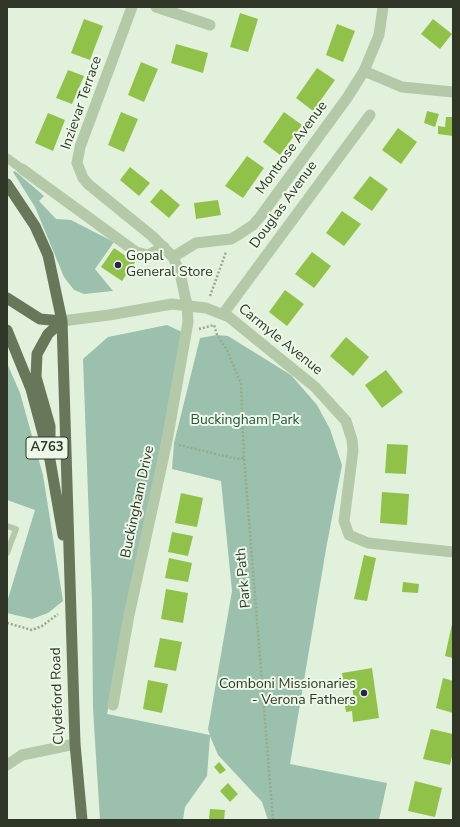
<!DOCTYPE html>
<style>
body{margin:0}
#map{position:relative;width:460px;height:827px;overflow:hidden;background:#e2f1dc;font-family:"Nunito Sans",sans-serif}
canvas{display:block}
.frame{position:absolute;inset:0;border:8px solid #2f3628;pointer-events:none}
</style>
<div id="map">
<canvas width="460" height="827"></canvas>
<div class="frame"></div>
</div>
<script>
const g = document.querySelector('canvas').getContext('2d');
g.lineJoin = 'round';
function fill(path, color) { g.fillStyle = color; g.fill(path, 'evenodd'); }
const poly = rows => new Path2D(rows.map(r => 'M' + r).join(''));
function trace(path, color, width, dash) { g.strokeStyle = color; g.lineWidth = width; g.lineCap = dash ? 'butt' : 'round'; g.setLineDash(dash || []); g.stroke(path); }
function label(font, color, halo, rows, align = 'center') {
  g.font = font + ' "Nunito Sans",sans-serif'; g.lineWidth = 4; g.setLineDash([]); g.textBaseline = 'middle'; g.strokeStyle = halo; g.fillStyle = color; for (const [text, x, y, turn = 0] of rows) {
    g.save(); g.translate(x, y); g.rotate((+turn || 0) * Math.PI / 180); g.textAlign = isNaN(turn) ? turn : align; if (halo) g.strokeText(text, 0, 0); g.fillText(text, 0, 0); g.restore();
  }
}
const green = poly([
 [15,171,44,196,39,201,56,219,71,220,114,242,95,269,113,291,84,294,74,290,64,277,35,207,13,172],
 [167,325,182,332,129,615,107,714,210,735,208,729,232,591,221,481,172,469,174,443,200,338,217,335,228,336,291,375,317,405,330,429,342,465,326,549,290,764,387,783,379,820,268,820,262,802,218,755,210,736,207,776,185,807,183,820,100,820,93,709,92,602,83,359,108,337],
 [7,363,20,393,43,475,63,601,48,613,32,619,7,613,7,602,35,510,7,500]
]);
const building = poly([
 [240,13,258,19,248,52,230,47],
 [84,19,103,26,90,60,71,53],
 [433,19,452,34,440,49,421,34],
 [337,24,355,31,343,62,326,55],
 [176,44,208,53,203,73,171,63],
 [141,62,158,69,144,102,128,95],
 [317,68,335,80,313,111,296,98],
 [68,70,84,76,72,104,56,98],
 [427,111,439,114,435,127,424,123],
 [121,112,138,119,124,152,108,145],
 [284,112,302,125,280,155,263,142],
 [48,113,65,120,53,151,35,143],
 [446,117,453,117,453,136,438,134,438,126,445,127],
 [398,128,417,142,401,164,382,150],
 [247,156,264,168,243,198,225,186],
 [130,167,150,183,139,196,120,180],
 [370,176,388,189,372,211,353,198],
 [161,189,180,205,169,218,150,202],
 [218,200,221,215,196,219,194,203],
 [342,211,361,224,344,246,326,233],
 [114,248,135,262,122,281,101,267],
 [312,252,331,266,314,288,295,274],
 [285,290,304,304,287,326,269,312],
 [346,337,369,357,353,376,330,356],
 [386,370,403,392,382,408,365,385],
 [387,444,408,445,406,474,385,473],
 [382,492,409,494,407,525,380,523],
 [181,493,203,498,197,527,175,523],
 [172,532,193,536,188,556,168,552],
 [364,555,376,558,367,601,354,599],
 [169,558,192,563,188,582,165,578],
 [403,582,419,584,418,593,402,592],
 [166,589,188,593,183,623,161,619],
 [452,624,453,624,453,658,445,656],
 [160,638,182,642,176,671,154,667],
 [372,668,379,718,353,722,352,711,346,712,344,701,354,700,352,686,344,687,342,673],
 [443,678,453,681,453,713,436,708],
 [148,680,168,684,162,713,143,709],
 [431,729,453,734,453,752,450,765,423,759],
 [219,762,226,770,220,774,214,767],
 [415,781,442,788,435,817,408,811],
 [228,783,238,794,230,802,220,791],
 [210,809,225,810,224,820,209,819]
]);
const path = poly([
 [210,296,226,252],
 [199,329,214,325,217,335,227,350,241,384,244,458,273,820],
 [179,445,237,459,244,458],
 [7,623,32,630,42,626,58,614]
]);
const service = poly([
 [7,526,16,529,7,553]
]);
const pedestrian = poly([
 [7,158,22,169]
]);
const minor = poly([
 [156,7,210,25],
 [364,71,402,87,453,92],
 [22,169,136,252,148,255,164,247],
 [173,257,196,243,231,239,238,235,253,225,260,217,347,98,364,71,379,35,383,7],
 [223,314,370,115],
 [62,321,109,315,172,304,206,308,229,317,315,387,346,421,352,440,353,450,344,521,349,535,368,543,453,552],
 [113,705,129,615,167,441,188,322,187,305,180,273,173,257,152,236,88,184,83,178,77,163,80,147,132,7],
 [7,765,22,755,75,744]
]);
const primary = poly([
 [7,184,35,226,48,255,62,321,75,744,82,820],
 [7,298,40,319,62,321],
 [7,330,31,389,50,460,63,535],
 [50,443,50,426,36,377,37,354,48,334,62,321]
]);
const markers = [
 [118,265,4,"#2c1f56"],
 [364,693,4,"#2c1f56"]
];
const shields = [
 [47,448,42]
];
const shieldNames = [
 ["A763",47,448]
];
const streetNames = [
 ["Inzievar Terrace",82,103,-71],
 ["Montrose Avenue",292,148,-54],
 ["Douglas Avenue",284,205,-54],
 ["Carmyle Avenue",280,340,39],
 ["Buckingham Drive",138,502,-78],
 ["Park Path",244,578,-95],
 ["Clydeford Road",58,696,-92]
];
const poiNames = [
 ["Gopal",126,257],
 ["General Store",126,273],
 ["Comboni Missionaries",356,685,"right"],
 ["- Verona Fathers",356,701,"right"]
];
const parkNames = [
 ["Buckingham Park",245,421]
];
fill(green, '#9cc0ae');
fill(building, '#90c249');
trace(path, '#97ab8a', 2.5, [2, 2]);
trace(service, '#b4c9a8', 6);
trace(pedestrian, '#b4c9a8', 9);
trace(minor, '#b4c9a8', 11);
trace(primary, '#68775a', 11);
for (const [x, y, r, color] of markers) { const dot = new Path2D(); dot.arc(x, y, r, 0, 2 * Math.PI); g.fillStyle = color; g.fill(dot); trace(dot, '#edf9e8', 1.5); }
for (const [x, y, w] of shields) { const box = new Path2D(); box.roundRect(x - w / 2, y - 11, w, 22, 3); g.fillStyle = '#edf9e8'; g.fill(box); trace(box, '#2f3628', 1); }
label('bold 13px', '#2f3628', null, shieldNames);
label('14px', '#2f3628', '#edf9e8', streetNames);
label('14px', '#2f3628', '#edf9e8', poiNames, 'left');
label('14px', '#2d5341', '#edf9e8', parkNames);
</script>
